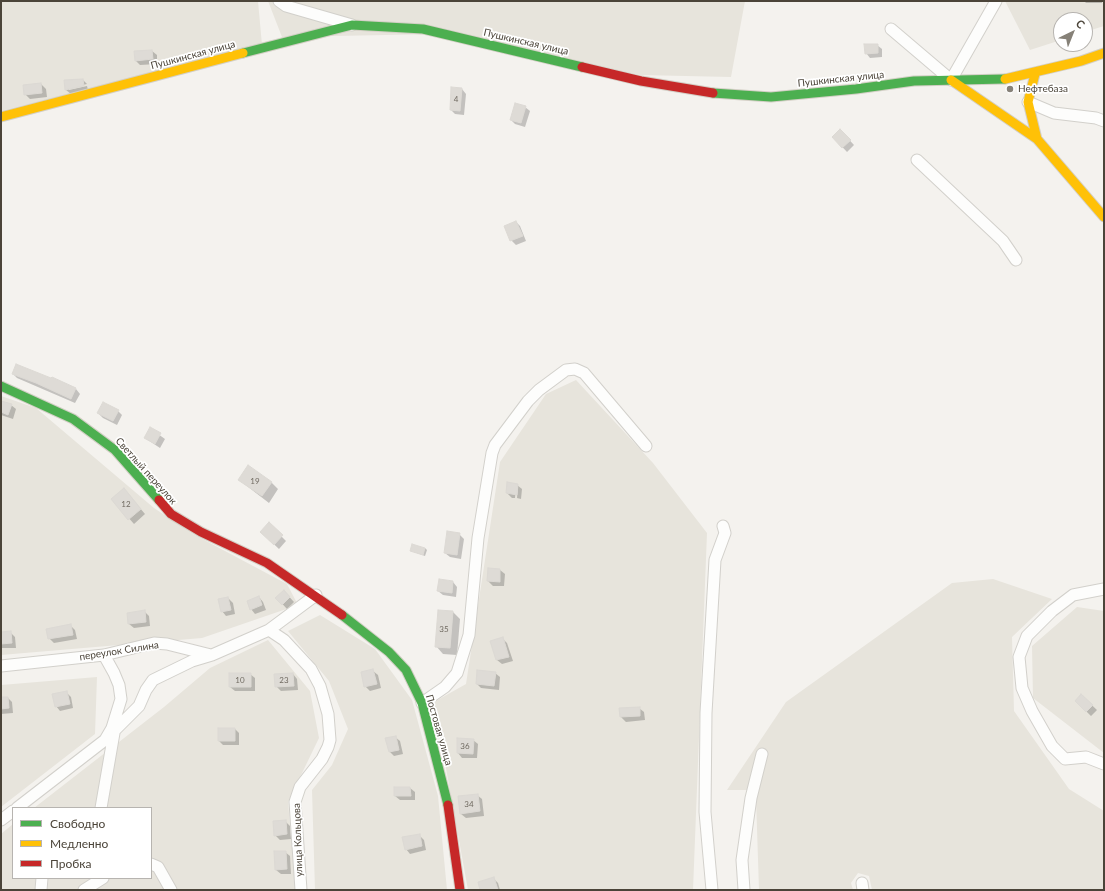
<!DOCTYPE html>
<meta charset="utf-8">
<style>
body{margin:0}
#map{position:relative;width:1105px;height:891px;overflow:hidden;background:#f4f2ee;font-family:Lato,sans-serif}
canvas{display:block}
.frame{position:absolute;inset:0;border:2px solid #4b4439;pointer-events:none}
.legend{position:absolute;left:12px;top:807px;width:140px;height:72px;box-sizing:border-box;background:#fff;border:1px solid #b7b4b0;margin:0;padding:5px 7px;list-style:none;font-size:12px;color:#4b4439}
.legend li{display:flex;align-items:center;gap:8px;height:20px}
.legend b{width:20px;border:1px solid #b7b4b0}
.north{position:absolute;left:1053px;top:12px;width:40px;height:40px;box-sizing:border-box;background:#fff;border:1px solid #b7b4b0;border-radius:50%;rotate:43deg;font-size:11px;font-weight:700;line-height:16px;text-align:center;color:#4b4439}
.north::after{content:'';display:block;margin:auto;width:14px;height:18px;background:#868178;clip-path:polygon(50% 0,100% 100%,50% 72%,0 100%)}
</style>
<div id="map">
<canvas width="1105" height="891"></canvas>
<div class="frame"></div>
<ul class="legend">
<li><b style="height:5px;background:#4caf50"></b>Свободно</li>
<li><b style="height:5px;background:#ffc107"></b>Медленно</li>
<li><b style="height:5px;background:#c62828"></b>Пробка</li>
</ul>
<div class="north">С</div>
</div>
<script>
const g = document.querySelector('canvas').getContext('2d');
g.lineJoin = 'round';
function fill(path, color) { g.fillStyle = color; g.fill(path, 'evenodd'); }
const poly = rows => new Path2D(rows.map(r => 'M' + r).join(''));
function trace(path, color, width, dash) { g.strokeStyle = color; g.lineWidth = width; g.lineCap = dash ? 'butt' : 'round'; g.setLineDash(dash || []); g.stroke(path); }
function label(font, color, halo, rows, align = 'center') {
  g.font = font + ' Lato,sans-serif'; g.lineWidth = 3.5; g.setLineDash([]); g.textBaseline = 'middle'; g.strokeStyle = halo; g.fillStyle = color; for (const [text, x, y, turn = 0] of rows) {
    g.save(); g.translate(x, y); g.rotate((+turn || 0) * Math.PI / 180); g.textAlign = isNaN(turn) ? turn : align; if (halo) g.strokeText(text, 0, 0); g.fillText(text, 0, 0); g.restore();
  }
}
const residential = poly([
 [1,1,258,1,262,45,1,111],
 [268,1,745,1,731,77,640,75,438,34,282,37],
 [1005,1,1104,1,1104,26,1085,32,1085,20,1061,20,1061,40,1030,50],
 [576,380,653,463,707,533,693,890,468,890,434,702,466,684,500,462,546,394],
 [1,396,36,408,154,508,193,534,287,584,298,605,202,638,1,655],
 [993,579,1052,599,1012,637,1014,711,1069,789,1104,811,1104,890,872,890,869,876,858,873,851,883,853,890,759,890,756,798,748,790,727,790,786,702,952,583],
 [1077,607,1104,611,1104,753,1033,698,1032,646],
 [320,615,375,649,412,700,438,796,447,890,315,890,312,790,332,765,348,729,329,681,288,631],
 [268,640,310,691,319,738,288,802,296,890,1,890,1,834,13,824,13,878,151,878,151,808,34,808,164,707,210,668],
 [97,677,95,734,1,807,1,685]
]);
const shadow = poly([
 [1084,1,1102,1,1102,3,1086,3],
 [877,45,882,49,882,57,870,58,866,53],
 [152,51,157,55,157,64,140,65,136,61],
 [83,80,87,84,69,88,69,90,87,86,88,90,71,94,66,90],
 [41,84,46,89,47,97,30,99,25,94,24,86],
 [462,89,466,94,464,115,455,114,451,110],
 [525,107,530,111,525,127,515,124,511,120],
 [840,130,854,145,847,152,833,137],
 [516,222,520,226,526,241,516,245,511,240],
 [13,374,52,380,53,378,76,389,80,394,75,403,17,378],
 [1,402,11,405,16,409,13,419,1,415],
 [118,411,122,415,117,425,103,418,98,413],
 [151,429,165,439,160,448,145,438],
 [239,480,271,482,278,489,269,503],
 [517,485,522,489,521,499,517,498,518,487,516,487,515,498,512,498,507,493],
 [128,494,145,514,134,524,112,499],
 [269,524,286,541,279,549,261,532],
 [459,534,464,539,461,559,450,557,445,553],
 [425,548,427,550,425,556,411,551],
 [489,569,500,570,505,574,504,586,493,586,488,581],
 [453,582,457,587,456,597,443,595,438,591],
 [284,591,294,602,287,609,277,598],
 [259,597,263,602,266,610,255,614,251,609],
 [228,598,233,603,235,614,226,616,222,611],
 [144,611,149,616,150,626,134,628,129,624,128,614],
 [453,612,460,619,457,655,443,654,436,646],
 [70,625,75,630,77,639,54,643,49,638],
 [10,632,15,637,16,648,1,648,1,633],
 [502,638,507,643,513,661,502,664,497,660,492,641],
 [373,671,378,675,381,688,370,691,365,686],
 [495,673,500,677,499,690,481,688,477,684],
 [250,674,255,678,255,691,235,691,230,687],
 [293,674,297,679,298,690,281,691,276,686],
 [66,692,71,697,73,708,60,711,56,706],
 [1081,695,1097,710,1091,716,1076,701],
 [1,698,8,698,12,702,13,713,1,714],
 [639,708,644,712,645,720,626,722,621,717,621,709],
 [235,729,239,733,239,745,223,745,219,741],
 [395,737,400,741,403,754,394,756,390,752],
 [473,740,478,744,477,758,462,758,458,753],
 [395,788,410,788,415,792,415,800,400,800,395,796],
 [477,795,482,799,484,816,466,818,461,814],
 [285,821,290,826,291,839,280,840,275,835],
 [419,835,424,840,426,850,410,854,406,849],
 [285,852,290,856,291,874,281,874,276,870],
 [494,879,498,883,500,890,481,890]
]);
const building = poly([
 [864,44,878,44,878,53,865,54,864,44],
 [152,50,153,59,135,61,134,51,152,50],
 [83,79,84,86,65,90,64,80,83,79],
 [41,83,42,93,24,95,23,85,41,83],
 [451,87,462,88,460,111,450,110,451,87],
 [515,103,526,106,521,123,510,120,515,103],
 [840,129,851,140,842,148,832,137,840,129],
 [516,221,523,236,510,241,504,226,516,221],
 [16,364,51,378,52,377,76,388,71,399,36,383,12,374,16,364],
 [1,401,12,404,8,415,1,412,1,401],
 [103,402,119,410,113,421,97,413,103,402],
 [150,427,161,433,155,444,144,438,150,427],
 [248,465,272,482,262,496,238,480,248,465],
 [507,482,518,484,517,495,506,493,507,482],
 [124,488,141,509,128,520,111,499,124,488],
 [269,522,283,535,274,545,260,532,269,522],
 [447,531,460,533,457,555,444,553,447,531],
 [412,544,425,548,423,555,410,551,412,544],
 [488,568,500,569,500,582,487,581,488,568],
 [439,579,453,581,452,593,437,591,439,579],
 [284,590,290,597,282,605,275,598,284,590],
 [259,596,262,605,250,610,247,601,259,596],
 [228,597,231,610,221,612,218,599,228,597],
 [145,610,146,622,128,624,127,613,145,610],
 [438,610,453,611,450,648,435,647,438,610],
 [71,624,73,635,48,639,46,629,71,624],
 [11,631,12,643,1,644,1,632,11,631],
 [503,637,509,657,496,660,490,641,503,637],
 [373,669,377,684,364,687,361,672,373,669],
 [477,670,496,672,494,686,476,684,477,670],
 [229,673,251,673,251,687,229,687,229,673],
 [293,673,294,686,275,687,274,674,293,673],
 [67,691,70,704,55,707,52,694,67,691],
 [1081,694,1093,705,1086,712,1075,701,1081,694],
 [1,697,8,697,9,708,1,709,1,697],
 [640,707,640,716,620,717,619,708,640,707],
 [218,728,235,728,235,741,218,741,218,728],
 [396,736,399,750,389,752,385,738,396,736],
 [457,738,474,739,473,754,457,753,457,738],
 [394,787,410,787,411,796,394,796,394,787],
 [478,794,480,811,460,814,458,796,478,794],
 [286,820,287,834,274,836,273,821,286,820],
 [420,834,422,846,405,850,402,837,420,834],
 [274,851,286,851,287,869,275,870,274,851],
 [494,877,498,890,480,890,478,882,494,877]
]);
const street = poly([
 [279,1,286,6,352,25],
 [891,29,951,80,996,1],
 [1028,102,1054,113,1096,118,1104,121],
 [917,160,1003,241,1016,260],
 [1104,589,1073,595,1052,611,1027,636,1019,657,1022,688,1032,711,1052,746,1065,759,1086,757,1104,764],
 [269,630,284,640,311,669,320,686,328,714,330,740,328,747,322,759,300,787,295,802,301,890],
 [1,666,104,655,154,643,167,644,211,655],
 [422,703,445,687,457,673,469,635,478,538,492,453,495,445,528,401,539,390,566,370,575,369,584,373,646,446],
 [105,740,139,706,146,690,153,680,192,661,212,655,269,630,316,595],
 [17,808,105,740,112,728,121,699,119,685,114,673,104,655],
 [101,808,114,733],
 [1,820,13,811],
 [151,864,158,867,171,890],
 [862,883,863,890],
 [41,890,42,878],
 [84,890,103,878],
 [712,890,705,812,706,713,715,560,725,533,723,526],
 [744,890,742,860,751,798,762,754]
]);
const fast = poly([
 [243,53,352,25,423,29,582,67],
 [713,93,771,97,856,89,914,81,1005,79],
 [1,386,73,419,115,450,159,500],
 [342,615,389,652,406,670,422,703,448,805]
]);
const slow = poly([
 [1035,74,1028,102,1037,139,1104,217],
 [1005,79,1081,61,1104,53],
 [951,80,1037,139],
 [1,117,243,53]
]);
const jam = poly([
 [582,67,641,81,713,93],
 [159,500,171,514,201,532,267,563,342,615],
 [448,805,460,890]
]);
const markers = [
 [1010,89,4,"#868178"]
];
const numberNames = [
 ["4",456,99],
 ["19",255,481],
 ["12",126,504],
 ["35",444,629],
 ["10",240,680],
 ["23",284,680],
 ["36",465,746],
 ["34",469,804]
];
const streetNames = [
 ["Пушкинская улица",526,42,13],
 ["Пушкинская улица",193,55,-15],
 ["Пушкинская улица",841,79,-6],
 ["Светлый переулок",146,471,48],
 ["переулок Силина",119,651,-9],
 ["Постовая улица",439,730,74],
 ["улица Кольцова",298,840,-92]
];
const poiNames = [
 ["Нефтебаза",1018,89]
];
fill(residential, '#e7e4dc');
fill(shadow, '#0003');
fill(building, '#dedbd6');
trace(building, '#dcd9d4', 1);
trace(street, '#d2d0cb', 13);
trace(fast, '#d3cfc5', 11);
trace(slow, '#d3cfc5', 11);
trace(jam, '#d3cfc5', 11);
trace(street, '#fdfdfc', 11);
trace(fast, '#4caf50', 9);
trace(slow, '#ffc107', 9);
trace(jam, '#c62828', 9);
for (const [x, y, r, color] of markers) { const dot = new Path2D(); dot.arc(x, y, r, 0, 2 * Math.PI); g.fillStyle = color; g.fill(dot); trace(dot, '#fff', 1.5); }
label('8px', '#706a61', null, numberNames);
label('10px', '#4b4439', '#fff', streetNames);
label('10px', '#4b4439', '#fff', poiNames, 'left');
</script>
